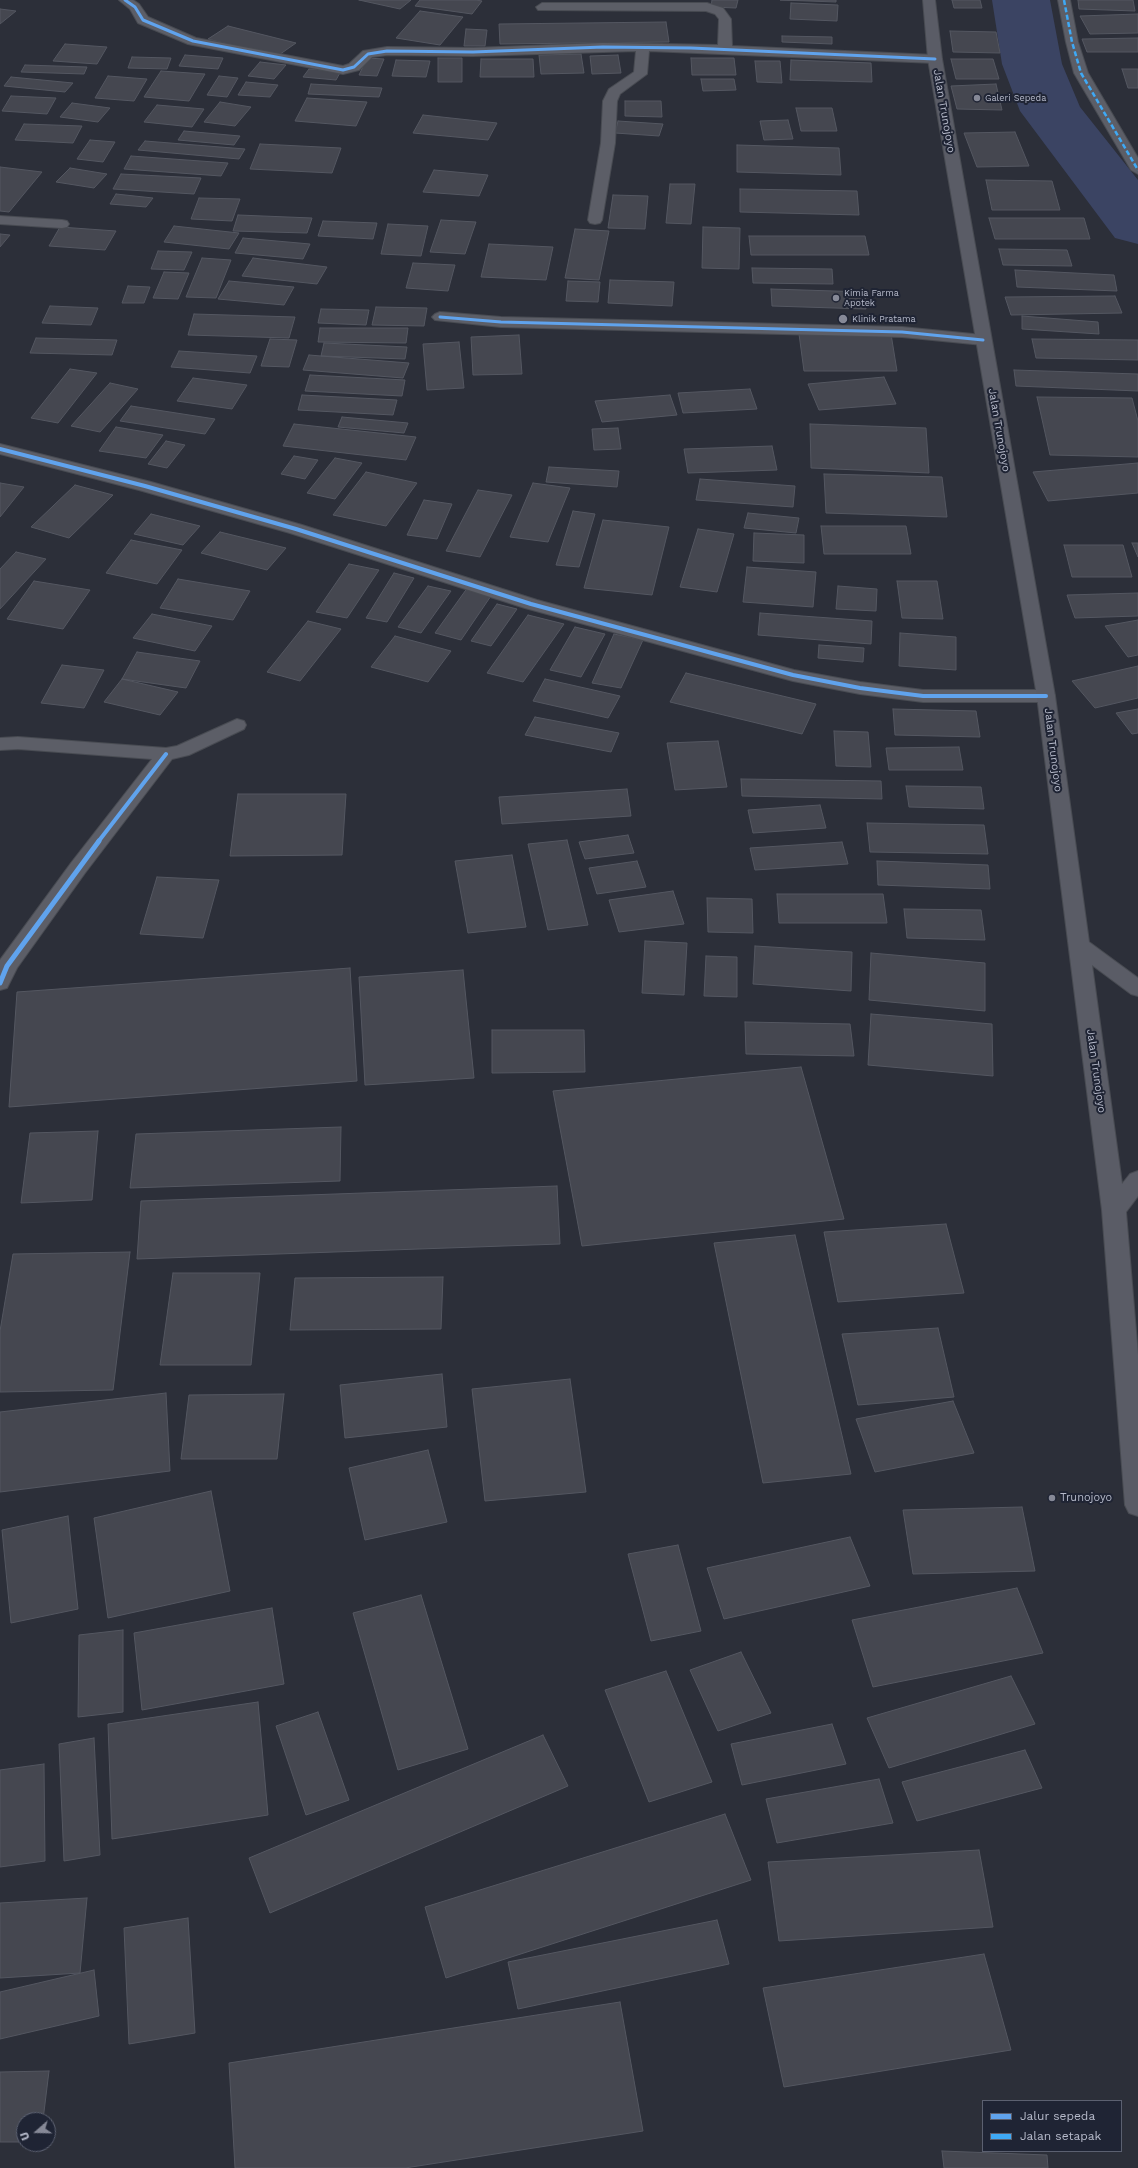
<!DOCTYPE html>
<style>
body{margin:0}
#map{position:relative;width:1138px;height:2168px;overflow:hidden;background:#2c2f39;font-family:"Work Sans",sans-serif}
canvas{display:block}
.legend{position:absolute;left:982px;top:2100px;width:140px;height:52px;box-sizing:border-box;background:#1f2434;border:1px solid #5b6070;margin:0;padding:5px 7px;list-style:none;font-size:12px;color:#b6baca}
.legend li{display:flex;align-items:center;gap:8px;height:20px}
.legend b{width:20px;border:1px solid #5b6070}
.north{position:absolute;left:16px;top:2112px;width:40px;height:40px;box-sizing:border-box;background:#1f2434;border:1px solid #5b6070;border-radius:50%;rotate:250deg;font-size:11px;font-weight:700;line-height:16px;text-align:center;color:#b6baca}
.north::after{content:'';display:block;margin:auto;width:14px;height:18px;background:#868997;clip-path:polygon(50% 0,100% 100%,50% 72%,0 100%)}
</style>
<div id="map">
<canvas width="1138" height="2168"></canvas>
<ul class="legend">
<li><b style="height:5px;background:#60a3ed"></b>Jalur sepeda</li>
<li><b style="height:5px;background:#3fa9f5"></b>Jalan setapak</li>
</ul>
<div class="north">U</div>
</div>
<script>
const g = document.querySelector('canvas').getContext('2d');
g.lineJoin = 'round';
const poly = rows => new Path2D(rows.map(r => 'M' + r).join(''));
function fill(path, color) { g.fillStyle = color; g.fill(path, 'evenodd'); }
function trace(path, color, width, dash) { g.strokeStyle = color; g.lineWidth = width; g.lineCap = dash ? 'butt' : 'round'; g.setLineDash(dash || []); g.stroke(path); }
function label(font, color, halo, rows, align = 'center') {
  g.font = font + ' "Work Sans",sans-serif'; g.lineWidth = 4; g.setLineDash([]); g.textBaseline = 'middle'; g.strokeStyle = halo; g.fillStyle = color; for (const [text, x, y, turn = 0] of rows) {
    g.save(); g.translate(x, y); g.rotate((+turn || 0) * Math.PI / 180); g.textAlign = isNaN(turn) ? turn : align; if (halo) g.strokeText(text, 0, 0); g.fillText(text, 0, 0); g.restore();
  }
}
const river = poly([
 [992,0,1050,0,1062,64,1080,107,1138,180,1138,244,1115,238,1020,111,1002,64,992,0]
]);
const building = poly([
 [359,0,411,0,400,9,359,0],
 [420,0,476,0,482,1,472,14,415,6,420,0],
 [712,0,738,0,736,8,711,7,712,0],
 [836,0,836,2,780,0,836,0],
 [952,0,980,0,982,8,954,8,952,0],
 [1078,0,1133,0,1135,11,1079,9,1078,0],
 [791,3,838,5,837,21,790,19,791,3],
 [0,9,16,11,0,24,0,9],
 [420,11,463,17,440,45,396,38,420,11],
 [1138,14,1138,33,1090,34,1080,16,1138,14],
 [666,22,669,42,500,44,499,24,666,22],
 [228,26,296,43,276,57,208,39,228,26],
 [466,29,487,30,485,46,464,46,466,29],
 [950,31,996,32,1000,53,953,52,950,31],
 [782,36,832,37,832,44,782,42,782,36],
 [1138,38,1138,52,1087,52,1082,39,1138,38],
 [65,44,107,47,97,64,53,61,65,44],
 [581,54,584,73,541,74,539,55,581,54],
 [185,55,223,58,218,69,179,66,185,55],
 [618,55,621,73,592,74,590,56,618,55],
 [132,57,171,58,167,69,128,68,132,57],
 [367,58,384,59,377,76,359,75,367,58],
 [438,58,462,58,462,82,438,82,438,58],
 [691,58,734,58,736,75,692,75,691,58],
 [481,59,533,59,534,77,480,77,481,59],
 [951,59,993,59,999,79,956,79,951,59],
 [396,60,430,61,426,77,392,76,396,60],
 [791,60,871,63,872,82,790,80,791,60],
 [755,61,780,61,782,83,757,82,755,61],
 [260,62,286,65,274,79,248,76,260,62],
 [25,65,87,67,84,74,21,72,25,65],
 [309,69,341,71,336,80,303,77,309,69],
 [1122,69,1138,69,1138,88,1128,88,1122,69],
 [161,71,205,74,189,101,144,97,161,71],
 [108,76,147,79,134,101,95,98,108,76],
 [219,76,238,78,227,97,207,95,219,76],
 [11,77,73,83,65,92,4,86,11,77],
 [701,79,734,79,736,90,703,91,701,79],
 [246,82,278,85,270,97,238,95,246,82],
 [311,84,382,88,379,97,308,94,311,84],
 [996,84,1002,110,957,109,951,86,996,84],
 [11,96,56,98,47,114,2,111,11,96],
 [307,98,367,102,356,126,295,121,307,98],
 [625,101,661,101,662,117,625,116,625,101],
 [220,102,251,107,235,126,204,122,220,102],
 [72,103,110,108,98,122,60,117,72,103],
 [157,105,204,109,192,127,144,122,157,105],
 [796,108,832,108,837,131,801,131,796,108],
 [423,115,497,123,488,140,413,133,423,115],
 [788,120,793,139,764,140,760,121,788,120],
 [618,121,663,124,659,136,615,133,618,121],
 [24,124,82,126,73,143,15,140,24,124],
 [184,131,240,136,234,145,178,140,184,131],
 [1015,132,1029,166,977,167,964,133,1015,132],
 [90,140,115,142,103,162,77,159,90,140],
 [145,141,245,149,239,159,138,150,145,141],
 [260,144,341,148,332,173,250,169,260,144],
 [737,145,839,148,841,175,737,172,737,145],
 [131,156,228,163,221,176,124,169,131,156],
 [0,167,42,172,9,212,0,211,0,167],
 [70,168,107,174,94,188,56,182,70,168],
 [434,170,488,175,479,196,423,192,434,170],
 [121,174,201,178,194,194,113,189,121,174],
 [986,180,1052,181,1060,210,992,210,986,180],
 [670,184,695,184,691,224,666,223,670,184],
 [740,189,857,191,859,215,740,212,740,189],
 [116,194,153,198,146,207,110,204,116,194],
 [613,195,648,196,645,229,608,228,613,195],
 [199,198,240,199,232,221,191,219,199,198],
 [238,215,312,218,307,233,233,231,238,215],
 [989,218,1084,218,1090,239,995,239,989,218],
 [441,220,476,222,465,254,430,252,441,220],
 [323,221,377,223,373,239,318,236,323,221],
 [388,224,428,226,421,256,381,254,388,224],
 [174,226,239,233,229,249,164,242,174,226],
 [60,227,116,231,105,250,49,246,60,227],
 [703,227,740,228,739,269,702,268,703,227],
 [575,229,609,231,599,280,565,278,575,229],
 [0,234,10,235,0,247,0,234],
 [749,236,865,236,869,255,751,255,749,236],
 [243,238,310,244,303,259,235,253,243,238],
 [489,244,553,247,546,280,481,277,489,244],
 [999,249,1067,250,1072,266,1003,265,999,249],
 [158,251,192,252,184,270,151,269,158,251],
 [202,258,231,260,216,298,186,297,202,258],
 [253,258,327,267,317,284,242,276,253,258],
 [413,263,455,265,448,291,406,288,413,263],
 [752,268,832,269,833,284,753,283,752,268],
 [1015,270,1114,275,1117,291,1017,287,1015,270],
 [164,272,189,273,178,299,153,298,164,272],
 [610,280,674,282,672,306,608,303,610,280],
 [229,281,294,287,284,305,218,299,229,281],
 [568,281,600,282,598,302,566,301,568,281],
 [128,286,150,287,144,303,122,303,128,286],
 [771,289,865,292,866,309,772,306,771,289],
 [1115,296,1122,313,1011,315,1005,297,1115,296],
 [50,306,98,308,91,325,42,323,50,306],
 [376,307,427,308,424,326,372,325,376,307],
 [321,309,369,310,366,325,318,323,321,309],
 [194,314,295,317,289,338,188,335,194,314],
 [1022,316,1098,322,1099,334,1022,329,1022,316],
 [320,328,408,328,406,343,318,342,320,328],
 [799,334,891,334,897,371,804,371,799,334],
 [519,335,522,374,473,375,471,337,519,335],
 [36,338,117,340,112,355,30,353,36,338],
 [270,339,297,340,289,367,261,366,270,339],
 [1032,339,1138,340,1138,360,1036,358,1032,339],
 [459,342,464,388,427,390,423,344,459,342],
 [324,343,407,347,405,359,321,356,324,343],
 [179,351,257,356,250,373,171,367,179,351],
 [309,355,321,356,409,363,403,378,303,370,309,355],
 [70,369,97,373,58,423,31,418,70,369],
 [1014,370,1138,374,1138,391,1016,386,1014,370],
 [310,375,405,380,402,396,305,391,310,375],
 [884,377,896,404,819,410,808,384,884,377],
 [193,378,247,385,232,409,177,401,193,378],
 [110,383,138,389,100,432,71,426,110,383],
 [750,389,757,409,683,413,678,393,750,389],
 [302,395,397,400,393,415,298,410,302,395],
 [670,395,677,415,602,422,595,401,670,395],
 [1037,397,1132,398,1138,421,1138,457,1050,455,1037,397],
 [131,406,215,419,205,434,120,421,131,406],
 [342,417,408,423,404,433,338,427,342,417],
 [294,424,416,437,406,460,283,446,294,424],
 [810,424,926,428,929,473,811,468,810,424],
 [116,427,163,435,146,458,99,451,116,427],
 [618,428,621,449,594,450,592,429,618,428],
 [166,441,185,445,167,468,148,464,166,441],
 [772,446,777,470,688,473,684,449,772,446],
 [294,456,318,460,305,479,281,474,294,456],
 [335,458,362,463,335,499,307,493,335,458],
 [1138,463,1138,493,1048,501,1033,472,1138,463],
 [549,467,619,471,617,487,546,482,549,467],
 [366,472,417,483,386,526,333,515,366,472],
 [824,474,942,477,947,517,826,513,824,474],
 [700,479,795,486,793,507,696,500,700,479],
 [0,483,24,487,0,517,0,483],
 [533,483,570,488,548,542,510,537,533,483],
 [75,485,113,495,69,538,31,527,75,485],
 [478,490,512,495,480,557,446,551,478,490],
 [424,500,452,504,437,539,407,535,424,500],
 [573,511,595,514,579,567,556,565,573,511],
 [748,513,799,518,796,533,744,528,748,513],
 [151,514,200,526,183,545,134,534,151,514],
 [603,520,669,527,652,595,584,588,603,520],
 [821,526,906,526,911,554,824,554,821,526],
 [698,529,734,534,717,592,680,587,698,529],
 [220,532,286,548,267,570,201,553,220,532],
 [754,533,804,535,804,563,753,561,754,533],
 [131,540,182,550,157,584,106,573,131,540],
 [1132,543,1138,543,1138,557,1132,543],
 [1064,545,1123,545,1132,577,1072,577,1064,545],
 [16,552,46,559,0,609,0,569,16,552],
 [349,564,379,570,347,618,316,612,349,564],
 [747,567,816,572,813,607,743,602,747,567],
 [394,573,414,578,387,622,366,618,394,573],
 [178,579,250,591,233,620,160,608,178,579],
 [34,581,90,590,63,629,7,619,34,581],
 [897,581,937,581,943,619,902,618,897,581],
 [428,586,451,591,421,633,398,627,428,586],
 [838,586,877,589,876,611,836,609,838,586],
 [468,587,493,593,461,640,435,633,468,587],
 [1138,593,1138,616,1075,618,1067,595,1138,593],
 [497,604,517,609,491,646,471,641,497,604],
 [760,613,872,621,871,644,758,635,760,613],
 [152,614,212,626,195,651,133,638,152,614],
 [528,615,564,624,523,682,487,673,528,615],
 [1138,620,1138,655,1128,657,1105,626,1138,620],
 [308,621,341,629,300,681,267,672,308,621],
 [575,627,605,634,581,677,550,670,575,627],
 [900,633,956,637,956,670,899,666,900,633],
 [614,634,643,640,621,688,592,683,614,634],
 [395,636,451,651,428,682,371,667,395,636],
 [819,645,864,648,863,662,818,658,819,645],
 [137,652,200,661,186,688,122,679,137,652],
 [62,665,104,670,84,708,41,703,62,665],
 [1138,666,1138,698,1095,708,1072,681,1138,666],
 [686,673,816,704,802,734,670,702,686,673],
 [122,679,178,692,160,715,104,702,122,679],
 [545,679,620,696,608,718,533,701,545,679],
 [893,709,976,711,980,737,895,735,893,709],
 [1138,709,1138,733,1132,734,1116,713,1138,709],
 [535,717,619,733,611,752,525,735,535,717],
 [834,731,868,732,871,767,836,766,834,731],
 [718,741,727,787,675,790,667,743,718,741],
 [959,747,963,770,889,770,886,748,959,747],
 [741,779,881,781,882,799,742,796,741,779],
 [906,786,981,787,984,809,909,807,906,786],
 [627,789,631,816,502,824,499,797,627,789],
 [238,794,346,794,342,855,230,856,238,794],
 [820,805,826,828,753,833,748,810,820,805],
 [867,823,984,825,988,854,870,852,867,823],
 [628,835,634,853,585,859,579,842,628,835],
 [567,840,588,925,548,930,528,844,567,840],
 [842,842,848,864,755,870,750,848,842,842],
 [512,855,526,927,468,933,455,861,512,855],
 [637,861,646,887,597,894,589,868,637,861],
 [877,861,988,865,990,889,878,885,877,861],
 [157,877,219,880,203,938,140,934,157,877],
 [673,891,684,924,619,932,609,900,673,891],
 [777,894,883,894,887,923,779,923,777,894],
 [707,898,752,899,753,933,708,932,707,898],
 [904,909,981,910,985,940,907,938,904,909],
 [645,941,687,943,684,995,642,993,645,941],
 [755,946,852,952,851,991,753,984,755,946],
 [871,953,985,963,985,1011,869,1000,871,953],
 [706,956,737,957,737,997,704,996,706,956],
 [350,968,357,1081,9,1107,17,992,350,968],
 [463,970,474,1078,365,1085,359,977,463,970],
 [871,1014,992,1024,993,1076,868,1065,871,1014],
 [745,1022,850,1024,854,1056,746,1054,745,1022],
 [492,1030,584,1030,585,1072,492,1073,492,1030],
 [801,1067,844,1219,582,1246,553,1091,801,1067],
 [341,1127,340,1181,130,1188,136,1134,341,1127],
 [98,1131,92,1200,21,1203,30,1133,98,1131],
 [557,1186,560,1244,137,1259,141,1201,557,1186],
 [946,1224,964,1293,838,1302,824,1232,946,1224],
 [795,1235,851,1474,763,1483,714,1243,795,1235],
 [130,1252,113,1390,0,1392,0,1331,13,1254,130,1252],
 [173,1273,260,1273,251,1365,160,1365,173,1273],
 [443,1277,441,1329,290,1330,295,1278,443,1277],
 [938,1328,954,1397,858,1405,842,1334,938,1328],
 [442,1374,447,1427,345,1438,340,1385,442,1374],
 [570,1379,586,1492,485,1501,472,1389,570,1379],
 [166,1393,170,1471,0,1492,0,1412,166,1393],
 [284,1394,277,1459,181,1459,189,1395,284,1394],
 [953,1401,974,1453,875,1472,856,1419,953,1401],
 [428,1450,447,1522,365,1540,349,1468,428,1450],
 [211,1491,230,1591,108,1618,94,1518,211,1491],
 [1022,1507,1035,1571,913,1574,903,1510,1022,1507],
 [68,1516,78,1609,11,1623,2,1530,68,1516],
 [850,1537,870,1586,724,1619,707,1568,850,1537],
 [678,1545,701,1631,651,1641,628,1554,678,1545],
 [1017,1588,1043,1653,873,1687,852,1620,1017,1588],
 [421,1595,468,1749,398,1770,353,1613,421,1595],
 [272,1608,284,1684,142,1710,134,1633,272,1608],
 [123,1630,123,1712,78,1717,79,1635,123,1630],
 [741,1652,771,1713,718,1731,690,1670,741,1652],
 [666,1671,712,1782,649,1802,605,1690,666,1671],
 [1011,1676,1035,1724,889,1768,867,1718,1011,1676],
 [258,1702,268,1815,112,1839,108,1724,258,1702],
 [318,1712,349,1800,306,1815,276,1726,318,1712],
 [832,1724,846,1764,742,1785,731,1744,832,1724],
 [543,1735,568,1786,270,1913,249,1858,543,1735],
 [94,1738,100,1855,64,1861,59,1744,94,1738],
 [1025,1750,1042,1788,917,1821,902,1782,1025,1750],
 [44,1764,45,1861,0,1867,0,1770,44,1764],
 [879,1779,893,1823,777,1843,766,1799,879,1779],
 [725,1814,751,1880,446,1978,425,1907,725,1814],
 [979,1850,993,1927,779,1941,768,1862,979,1850],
 [87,1898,80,1973,0,1978,0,1903,87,1898],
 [188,1918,195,2033,129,2044,124,1928,188,1918],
 [717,1920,729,1964,518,2009,508,1962,717,1920],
 [984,1954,1011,2050,784,2087,763,1988,984,1954],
 [94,1970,99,2016,0,2039,0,1992,94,1970],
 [620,2002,643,2131,405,2168,235,2168,229,2063,620,2002],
 [49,2071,43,2120,24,2120,24,2142,0,2142,0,2072,49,2071],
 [942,2151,1047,2155,1048,2168,944,2168,942,2151]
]);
const minor = poly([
 [119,0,133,0,139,4,148,17,196,38,343,66,349,64,363,51,387,47,473,48,603,43,718,45,719,19,715,14,706,11,538,10,536,7,542,3,707,3,723,8,731,19,732,46,935,55,942,59,935,63,649,51,647,74,620,94,617,101,615,143,602,220,600,223,595,224,590,223,588,220,601,143,603,101,609,89,634,72,636,51,473,56,387,55,372,57,359,70,343,74,188,44,138,23,130,9,119,0],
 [1058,0,1070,0,1078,42,1088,73,1138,158,1138,174,1131,170,1074,73,1066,42,1058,0],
 [0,216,62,220,67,221,69,224,67,227,62,228,0,224,0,216],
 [440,312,501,317,902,327,983,335,989,337,991,340,989,343,983,345,902,337,501,327,435,320,432,317,435,314,440,312],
 [0,444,151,482,302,525,537,600,794,670,860,682,923,690,1046,690,1053,692,1055,696,1053,700,1046,702,923,702,860,694,793,681,525,608,290,533,139,490,0,454,0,444],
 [237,719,244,721,246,725,244,729,189,755,172,759,85,873,17,968,7,988,0,990,0,960,71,863,152,759,18,749,0,750,0,738,18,737,166,748,177,746,237,719]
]);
const secondary = poly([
 [923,0,935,0,942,59,1055,696,1089,942,1138,978,1138,996,1131,994,1092,965,1122,1184,1130,1174,1138,1171,1138,1196,1126,1212,1138,1355,1138,1516,1129,1513,1125,1505,1102,1210,1037,696,928,59,923,0]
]);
const quiet = poly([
 [1064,0,1072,42,1081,73,1138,170]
]);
const cyclewayFar2 = poly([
 [125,0,135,7,143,20,193,41,343,70,354,67,368,54,387,51,473,52,603,47,691,48,935,59],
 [440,317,501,322,902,332,983,340]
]);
const cyclewayFar1 = poly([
 [0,449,145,486,296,529,531,604,793,675,860,688,923,696,1046,696],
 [98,842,166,754]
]);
const cycleway = poly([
 [0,983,7,966,99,841]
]);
const markers = [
 [977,98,4,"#868997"],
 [836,298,4,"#868997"],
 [843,319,5,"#868997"],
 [1052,1498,4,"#868997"]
];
const farPoinames = [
 ["Galeri Sepeda",985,98],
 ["Kimia Farma",844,293],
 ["Apotek",844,303],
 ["Klinik Pratama",852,319]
];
const streetNames = [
 ["Jalan Trunojoyo",944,111,80],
 ["Jalan Trunojoyo",999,430,80],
 ["Jalan Trunojoyo",1053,750,83],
 ["Jalan Trunojoyo",1096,1071,82]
];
const poiNames = [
 ["Trunojoyo",1060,1498]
];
fill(river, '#3b4463');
fill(building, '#454750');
trace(building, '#545761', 1);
trace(minor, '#484b52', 2);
trace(secondary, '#484b52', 2);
fill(minor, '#5c5e67');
fill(secondary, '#5a5c66');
trace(quiet, '#3fa9f5', 2.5, [5, 2.5]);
trace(cyclewayFar2, '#60a3ed', 3);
trace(cyclewayFar1, '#60a3ed', 4);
trace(cycleway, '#60a3ed', 5);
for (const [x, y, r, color] of markers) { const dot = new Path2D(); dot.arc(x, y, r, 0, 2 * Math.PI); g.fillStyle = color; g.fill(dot); trace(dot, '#1f2434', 1.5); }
label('9px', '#b6baca', '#1f2434', farPoinames, 'left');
label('11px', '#b6baca', '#1f2434', streetNames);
label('11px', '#b6baca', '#1f2434', poiNames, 'left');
</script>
